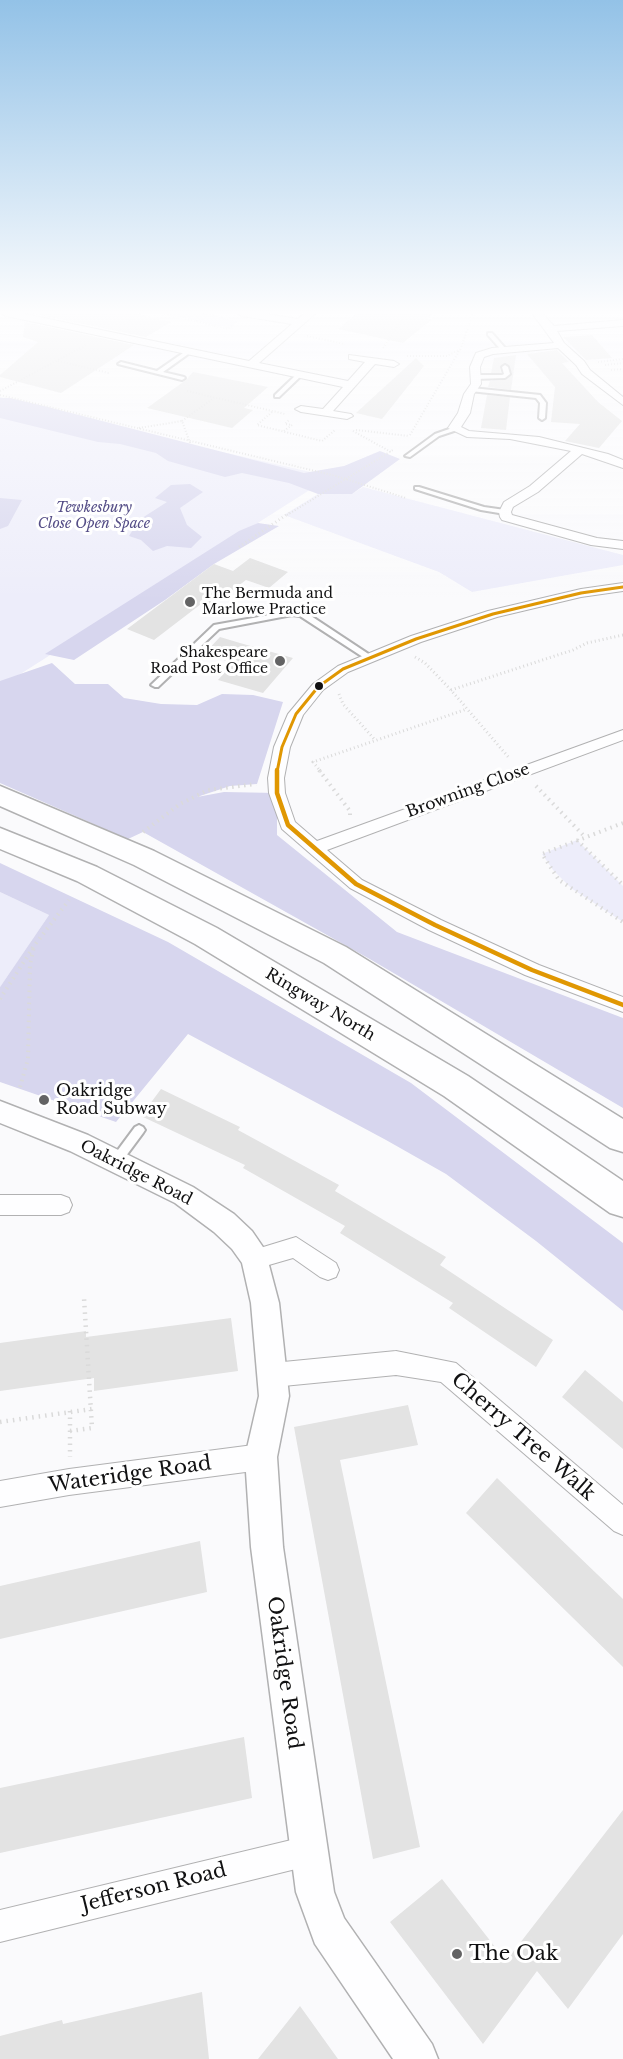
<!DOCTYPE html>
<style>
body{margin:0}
canvas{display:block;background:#fafafc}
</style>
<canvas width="623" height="2059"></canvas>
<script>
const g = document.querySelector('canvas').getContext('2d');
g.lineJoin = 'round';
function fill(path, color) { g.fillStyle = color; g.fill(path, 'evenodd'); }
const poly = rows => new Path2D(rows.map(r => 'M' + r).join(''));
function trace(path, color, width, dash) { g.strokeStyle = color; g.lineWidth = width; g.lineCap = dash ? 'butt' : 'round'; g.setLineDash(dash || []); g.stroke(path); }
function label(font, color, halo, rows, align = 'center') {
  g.font = font + ' "Libre Baskerville",serif'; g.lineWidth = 6; g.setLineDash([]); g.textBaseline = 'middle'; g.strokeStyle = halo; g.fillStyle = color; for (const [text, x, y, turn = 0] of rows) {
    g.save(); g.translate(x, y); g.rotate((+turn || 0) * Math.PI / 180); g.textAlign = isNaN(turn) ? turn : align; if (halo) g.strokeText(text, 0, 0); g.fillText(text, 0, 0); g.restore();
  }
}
const green = poly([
 [162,313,201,313,238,321,229,328],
 [0,397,200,447,337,478,308,491,0,687],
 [363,487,623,555,623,565,472,592,439,572,284,515,318,494,352,494],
 [577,840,623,886,623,922,571,888,553,870,542,854],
 [0,892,49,915,0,987]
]);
const forest = poly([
 [0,398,10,398,44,406,304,473,344,466,380,451,400,459,352,494,318,494,289,483,242,473,225,477,168,461,156,453,120,444,98,442,0,418],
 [190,484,203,492,180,508,187,525,202,537,191,548,167,546,153,551,141,540,129,536,139,520,167,502,155,498,171,485],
 [0,498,22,500,8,526,0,529],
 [258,523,279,526,214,564,165,600,74,660,45,654,239,531],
 [52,663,75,684,108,684,124,698,161,704,197,705,222,694,253,695,283,702,257,784,230,786,197,797,224,792,277,793,277,835,397,932,623,1018,623,1108,368,958,143,832,128,839,0,783,0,681],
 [0,863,168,942,411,1083,623,1243,623,1311,536,1241,446,1174,386,1140,188,1034,116,1122,0,1082,0,987,49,915,0,892]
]);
const building = poly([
 [31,313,133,313,171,322,146,337],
 [357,313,433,313,427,318,432,319,403,343,338,329],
 [25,322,134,345,61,393,0,377,0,375,38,342,23,337],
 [592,335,612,358,586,360,563,337],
 [557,350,569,362,562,363,598,402,622,421,599,448,565,441,580,424,551,422,555,387,527,354],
 [516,355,511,390,488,387,490,381,505,380,512,373,506,363,500,366,501,373,491,373,494,358],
 [416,358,424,366,382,419,356,413],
 [193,372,268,387,244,408,253,410,232,428,147,408,186,380],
 [487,395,510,397,506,430,481,428],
 [250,558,288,572,269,588,246,580,210,607,201,604,154,640,127,629,214,564,233,571],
 [220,637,240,643,293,658,263,693,218,680,233,663,204,654],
 [161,1089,240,1127,238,1130,339,1185,335,1191,446,1257,440,1265,553,1340,536,1367,449,1308,453,1303,340,1233,345,1226,243,1168,245,1165,141,1116],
 [231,1318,238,1371,94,1391,94,1378,0,1391,0,1343,86,1331,86,1337],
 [585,1370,623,1402,623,1449,562,1397],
 [408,1405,418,1445,340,1460,420,1847,373,1859,294,1427],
 [497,1478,623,1599,623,1667,466,1513],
 [200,1541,207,1592,0,1639,0,1586],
 [244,1737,252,1798,0,1853,0,1788],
 [623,1810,623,1934,568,2009,537,1971,483,2044,390,1922,442,1879,506,1961],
 [202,1992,209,2059,0,2059,0,2036,62,2020,63,2024],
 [300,2006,338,2059,258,2059]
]);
const pathFar3 = poly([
 [162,313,228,329,233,325],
 [201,313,228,319],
 [196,321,218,313],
 [126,322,141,313],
 [307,336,344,344],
 [383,348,407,313],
 [407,356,447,356,461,349],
 [58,361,109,373],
 [598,362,623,359],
 [605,365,623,363],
 [611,370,623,369],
 [0,391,86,345],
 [187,391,285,414],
 [0,395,336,476,406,498],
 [272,412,257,425,322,441,335,430],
 [182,421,214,398],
 [139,428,182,421,190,443],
 [356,430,409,436],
 [284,431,292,425,285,424,289,420],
 [353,431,391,452],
 [410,435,461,348,473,313],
 [287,515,393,450]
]);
const pathFar2 = poly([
 [239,547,289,513],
 [415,657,425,663,451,690,510,759],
 [451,690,573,650,587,643,623,635],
 [339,694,343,704,375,740],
 [321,772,313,762,467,709]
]);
const pathFar1 = poly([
 [319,770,350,811,350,816],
 [536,786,585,837],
 [623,823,542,854,559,880,623,922],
 [143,832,180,804,208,790,256,784],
 [577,840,623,885],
 [0,999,34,946,69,900],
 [20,1087,28,1059,30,965,34,946]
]);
const path = poly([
 [70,1411,70,1457],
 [0,1422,92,1409],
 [70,1431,92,1428,84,1298]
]);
const service = poly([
 [488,333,492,333,506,349,506,351,502,351,488,335,488,333],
 [186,351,191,352,163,372,184,377,185,378,182,380,118,364,121,362,157,371,186,351],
 [505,365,508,367,510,374,505,378,475,379,472,377,475,375,502,375,504,374,502,367,505,365],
 [297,374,302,375,279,397,275,397,275,395,297,374],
 [472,388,540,395,546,403,545,418,542,420,539,418,540,403,536,398,470,391,470,389,472,388],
 [455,427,458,429,457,430,439,436,410,457,405,456,435,434,455,427],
 [415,487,419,487,484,507,505,510,508,512,505,514,481,510,415,489,415,487],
 [292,611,305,612,373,657,372,659,366,659,300,616,292,615,219,629,158,687,155,687,151,685,214,625,292,611],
 [139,1125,143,1127,145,1130,143,1133,120,1164,116,1166,112,1164,110,1161,112,1158,135,1127,139,1125]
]);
const minor = poly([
 [1,313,20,313,249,361,292,324,242,316,237,313,260,313,298,319,305,313,316,313,259,363,348,381,365,362,349,359,349,355,394,361,399,364,394,367,375,364,333,411,351,414,353,416,347,419,301,412,295,409,301,406,323,409,343,387,6,316,1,313],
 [532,313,542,313,554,326,623,320,623,326,557,331,564,343,584,361,590,370,623,397,623,405,582,374,576,365,558,348,493,354,484,357,480,367,481,384,474,394,470,413,461,427,469,431,539,437,608,454,623,460,623,468,582,454,538,492,513,507,511,512,512,515,597,538,623,541,623,549,591,545,502,520,500,517,499,512,504,502,530,486,571,451,510,439,467,437,448,428,458,413,464,394,471,384,470,367,476,353,492,348,554,343,532,313],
 [623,583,623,591,581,597,497,617,421,642,348,672,323,690,303,715,290,747,284,778,285,793,295,822,317,841,623,730,623,740,327,850,362,880,441,920,539,965,623,997,623,1012,525,975,429,930,350,888,282,829,269,793,268,778,274,747,288,714,313,684,338,666,411,636,488,611,581,589,623,583],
 [0,1195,61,1195,69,1198,72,1205,69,1212,61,1215,0,1215,0,1195],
 [296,1237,336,1263,339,1270,336,1277,328,1280,320,1277,293,1258,255,1269,247,1266,244,1259,247,1252,296,1237],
 [396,1351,456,1363,623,1505,623,1535,614,1531,441,1382,396,1375,273,1387,264,1383,261,1375,264,1367,273,1363,396,1351],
 [261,1444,270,1448,274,1457,270,1466,261,1470,69,1495,0,1507,0,1481,69,1469,261,1444],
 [308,1836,319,1840,323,1851,319,1862,308,1866,0,1942,0,1910,308,1836]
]);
const tertiary = poly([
 [0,1101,88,1135,193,1187,234,1214,252,1231,265,1250,279,1303,289,1396,277,1457,283,1547,334,1892,344,1918,432,2044,438,2059,393,2059,315,1944,296,1892,251,1547,245,1457,259,1396,251,1303,242,1263,232,1249,214,1232,175,1203,70,1151,0,1123,0,1101]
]);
const trunk = poly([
 [0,786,154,851,346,947,623,1119,623,1152,610,1148,324,963,134,865,0,806,0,786],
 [0,828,97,867,217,928,468,1076,623,1181,623,1217,610,1213,444,1096,195,944,77,881,0,849,0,828]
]);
const bus1Far1 = poly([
 [277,772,282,747,296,714,318,687,343,669,416,639,493,614,581,593,623,587]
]);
const bus1 = poly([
 [277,770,277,793,288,825,356,884,435,925,532,970,623,1005]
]);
const markers = [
 [190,602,6,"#636364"],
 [280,661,6,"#636364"],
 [319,686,5,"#111112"],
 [44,1100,6,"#636364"],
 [457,1954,6,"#636364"]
];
const farParknames = [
 ["Tewkesbury",94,508],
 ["Close Open Space",94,524]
];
const farPoinames = [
 ["The Bermuda and",202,594],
 ["Marlowe Practice",202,610],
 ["Shakespeare",268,653,"right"],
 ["Road Post Office",268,669,"right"]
];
const streetNames = [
 ["Browning Close",468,791,-20],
 ["Ringway North",320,1005,31],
 ["Oakridge Road",136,1173,27]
];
const poiNames = [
 ["Oakridge",56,1091],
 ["Road Subway",56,1109]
];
const nearStreetnames = [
 ["Cherry Tree Walk",523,1437,41],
 ["Wateridge Road",130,1475,-8],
 ["Oakridge Road",284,1673,82],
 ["Jefferson Road",154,1888,-14]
];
const nearPoinames = [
 ["The Oak",469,1954]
];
fill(green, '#ededfa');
fill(forest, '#d7d6ee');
fill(building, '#e3e3e3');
trace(service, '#b1b1b2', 4);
trace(minor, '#b1b1b2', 2);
trace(tertiary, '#b1b1b2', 3);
trace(trunk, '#b1b1b2', 3);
trace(pathFar3, '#dadada', 2, [1, 2]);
trace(pathFar2, '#dadada', 3, [1, 3]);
trace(pathFar1, '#dadada', 4, [1.5, 4.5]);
trace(path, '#dadada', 4.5, [1.5, 5]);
fill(service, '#fefeff');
fill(minor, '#fefeff');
fill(tertiary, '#fefeff');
fill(trunk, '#fefeff');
trace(bus1Far1, '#e09702', 3);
trace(bus1, '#e09702', 4.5);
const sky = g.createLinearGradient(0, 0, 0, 601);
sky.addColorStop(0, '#93c2e7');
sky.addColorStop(0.52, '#fdfdfe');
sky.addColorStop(1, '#fdfdfe00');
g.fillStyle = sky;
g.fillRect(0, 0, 623, 601);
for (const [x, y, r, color] of markers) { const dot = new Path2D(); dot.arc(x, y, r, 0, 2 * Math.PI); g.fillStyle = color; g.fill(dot); trace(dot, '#fff', 2); }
label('italic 14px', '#554e87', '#fff', farParknames);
label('14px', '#111112', '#fff', farPoinames, 'left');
label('16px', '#111112', '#fff', streetNames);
label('16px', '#111112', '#fff', poiNames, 'left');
label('20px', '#111112', '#fff', nearStreetnames);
label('20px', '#111112', '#fff', nearPoinames, 'left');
</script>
